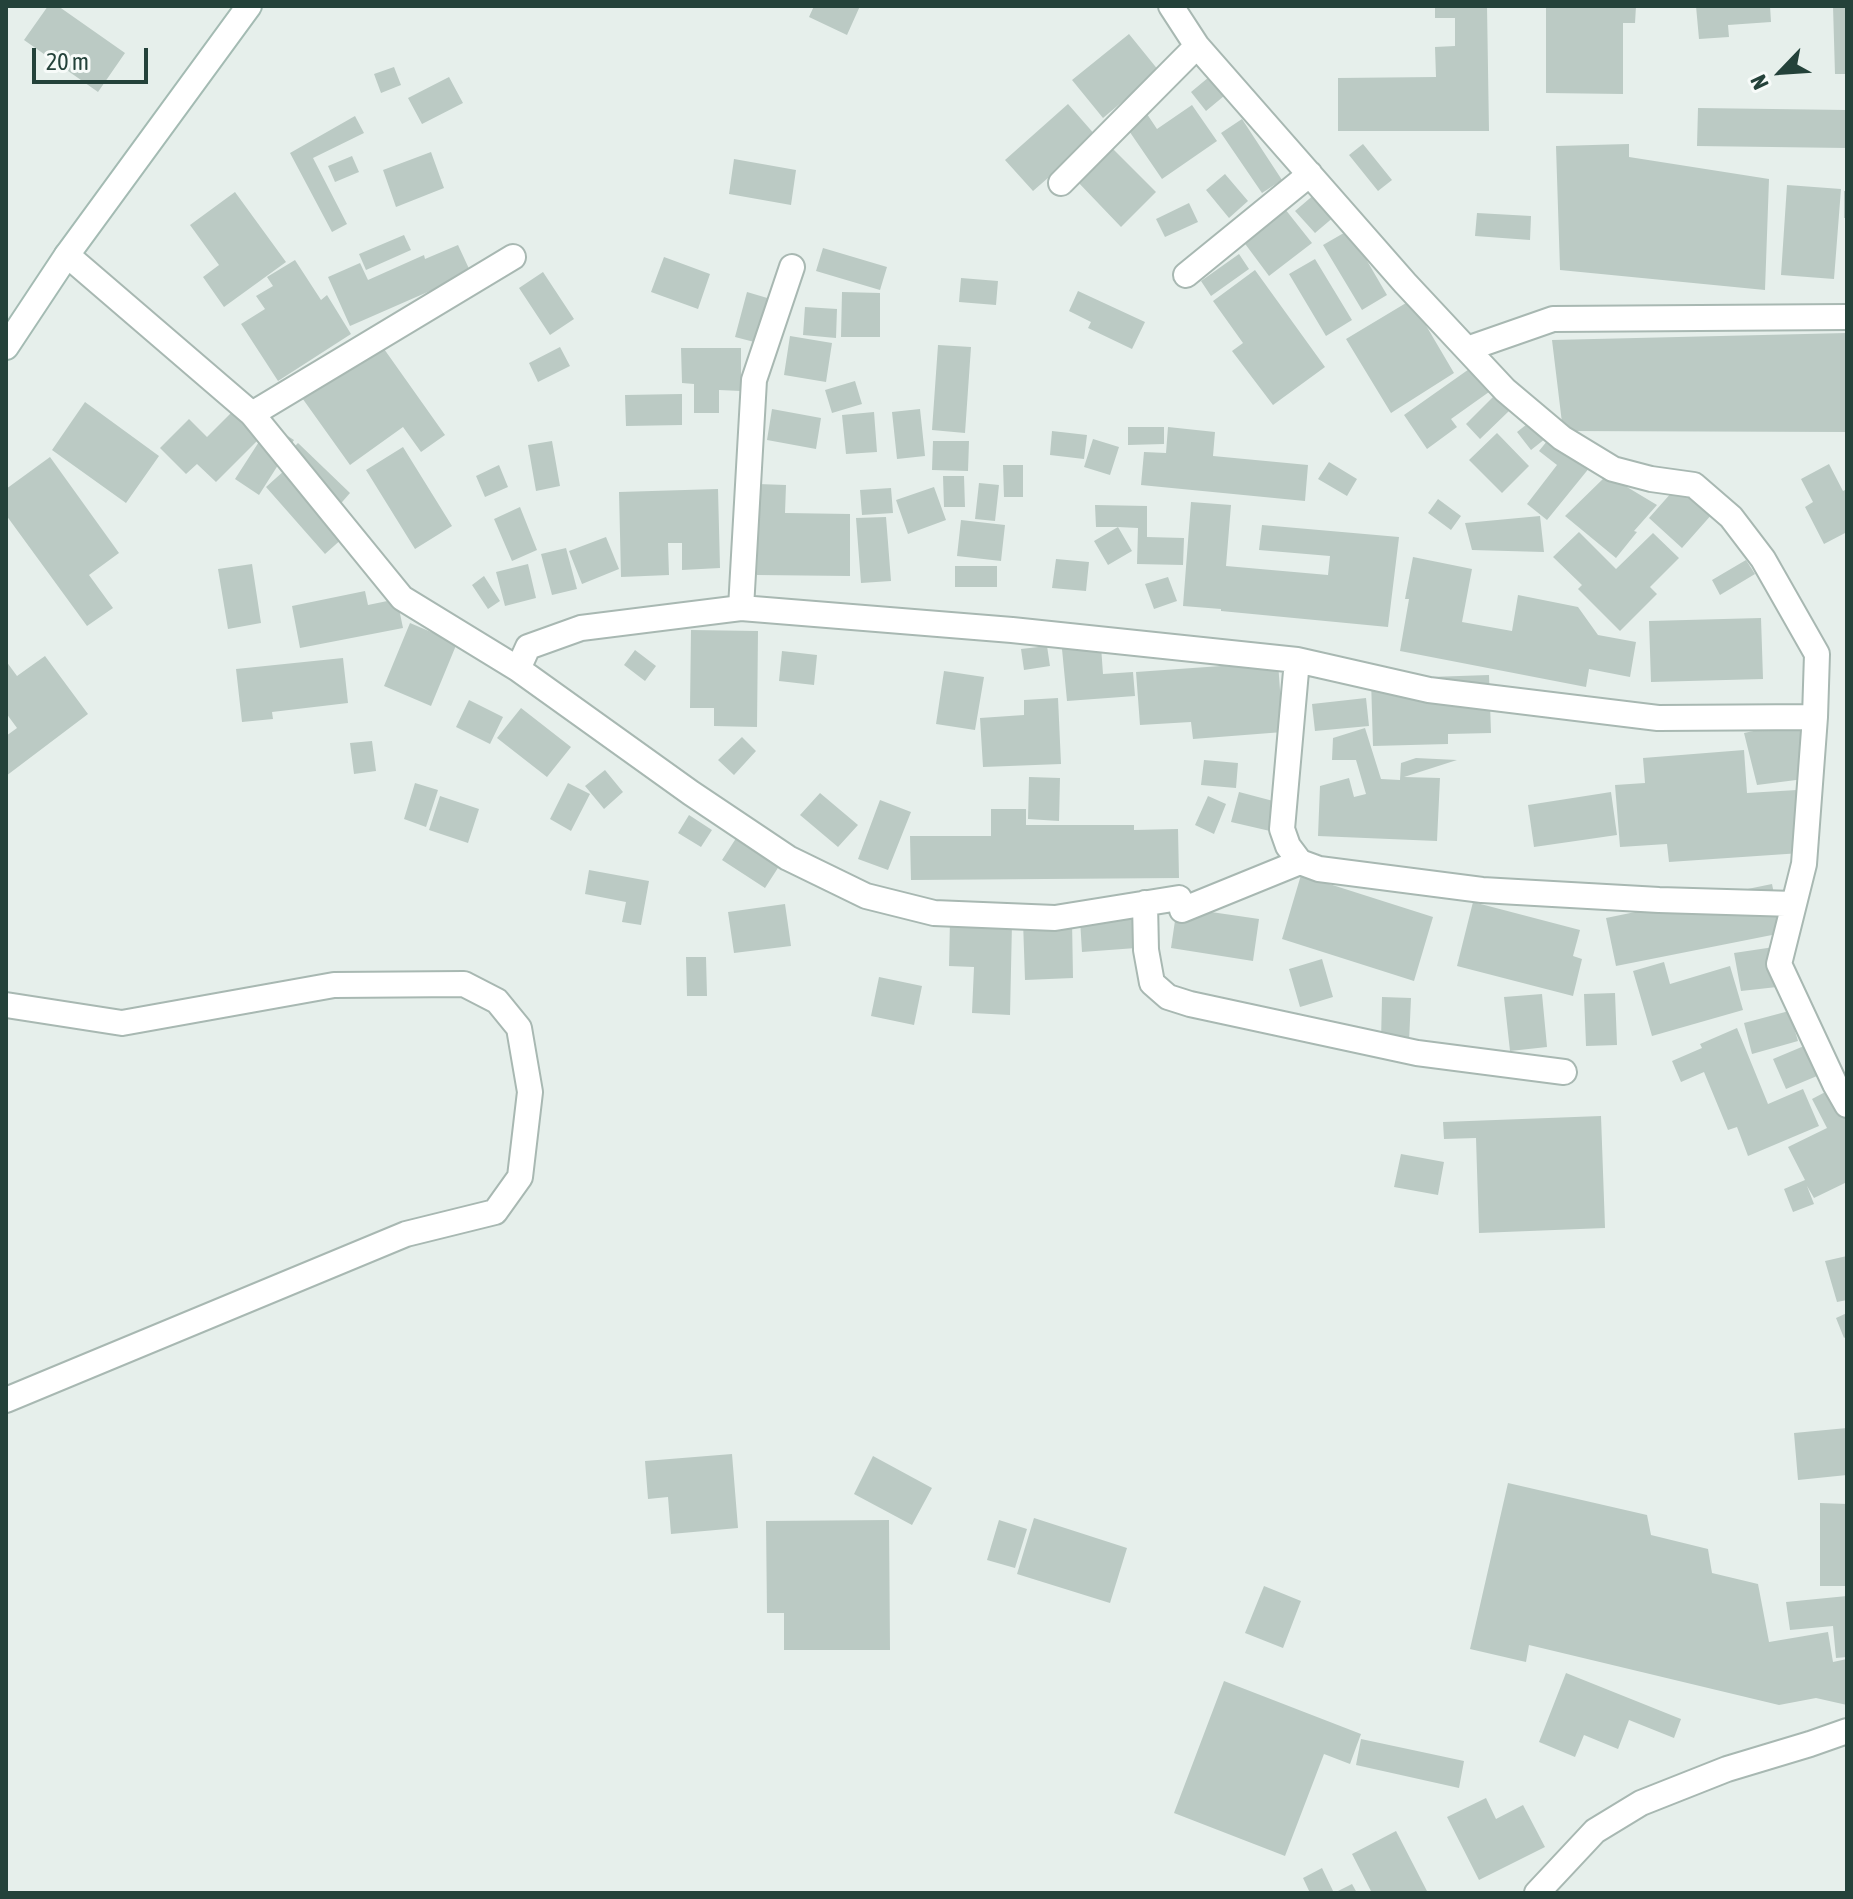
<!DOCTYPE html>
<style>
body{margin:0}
#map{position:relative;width:1853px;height:1899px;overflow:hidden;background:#e6efeb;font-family:"Asap Condensed",sans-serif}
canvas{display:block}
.frame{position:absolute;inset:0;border:8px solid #24423a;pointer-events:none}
.north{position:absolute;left:1741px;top:32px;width:80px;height:80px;-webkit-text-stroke:6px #f7fbf9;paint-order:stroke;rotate:245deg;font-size:22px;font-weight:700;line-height:32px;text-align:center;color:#24423a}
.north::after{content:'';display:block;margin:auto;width:28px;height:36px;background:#24423a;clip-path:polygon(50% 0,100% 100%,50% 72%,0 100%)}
.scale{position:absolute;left:32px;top:48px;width:116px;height:36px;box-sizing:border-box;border:4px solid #24423a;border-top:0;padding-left:10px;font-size:24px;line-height:28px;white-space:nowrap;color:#24423a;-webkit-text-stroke:6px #f7fbf9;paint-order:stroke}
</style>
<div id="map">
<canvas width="1853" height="1899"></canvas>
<div class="frame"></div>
<div class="north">N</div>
<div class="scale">20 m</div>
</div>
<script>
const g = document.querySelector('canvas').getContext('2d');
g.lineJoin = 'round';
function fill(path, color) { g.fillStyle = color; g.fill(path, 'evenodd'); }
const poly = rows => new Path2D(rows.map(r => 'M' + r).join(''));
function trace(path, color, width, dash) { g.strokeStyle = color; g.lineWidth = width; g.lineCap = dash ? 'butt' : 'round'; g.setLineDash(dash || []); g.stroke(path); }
const building = poly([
 [48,6,58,6,125,53,98,92,24,40],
 [814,6,860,6,847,35,809,17],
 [1435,6,1487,6,1489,131,1338,131,1338,78,1436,77,1435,47,1455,46,1455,18,1435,18],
 [1546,6,1636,6,1635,23,1623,23,1623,94,1546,93],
 [1696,6,1770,6,1771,22,1728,25,1729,37,1699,39],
 [1833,6,1847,6,1847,74,1835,74],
 [1129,34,1159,71,1103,118,1072,80],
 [394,67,401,85,381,93,374,74],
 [449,77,463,103,422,124,408,98],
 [1209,77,1224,96,1206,111,1191,92],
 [1068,104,1096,136,1033,191,1005,160],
 [1192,105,1217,141,1162,179,1125,125,1145,111,1157,129],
 [1698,108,1847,110,1847,148,1697,146],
 [355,116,364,133,313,158,347,224,332,232,290,153],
 [1242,119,1282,180,1262,193,1221,133],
 [1363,144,1392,180,1378,191,1349,155],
 [1629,144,1629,157,1769,179,1765,290,1560,270,1556,146],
 [1110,146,1156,192,1121,227,1076,180],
 [431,152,444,188,396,207,383,170],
 [352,156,359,172,335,182,328,166],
 [734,159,796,170,791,205,729,194],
 [1225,174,1248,201,1229,218,1206,190],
 [1787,185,1841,189,1834,279,1781,275],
 [1844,191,1847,191,1847,218,1844,218],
 [235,192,286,262,224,307,203,277,219,265,190,225],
 [1316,193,1335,216,1315,233,1295,211],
 [1189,203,1198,222,1165,237,1156,219],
 [1285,209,1312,243,1269,276,1243,241],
 [1477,213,1531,216,1530,240,1475,236],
 [1349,230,1387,295,1362,310,1323,245],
 [404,235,411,250,366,270,359,254],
 [458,245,471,273,350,326,328,277,360,263,368,280,424,255,425,259],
 [823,248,887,267,880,290,816,271],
 [1239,254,1249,269,1211,296,1201,281],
 [664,257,710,274,698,309,651,292],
 [1315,259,1352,320,1326,336,1289,274],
 [295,260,321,300,327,295,351,334,278,381,241,324,265,309,256,296,273,286,267,277],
 [1255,270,1325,367,1273,405,1232,351,1243,343,1213,301],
 [543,272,574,319,550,335,519,288],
 [961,278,998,281,996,305,959,302],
 [1078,291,1145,322,1132,349,1088,328,1091,322,1069,311],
 [747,292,774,300,762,344,735,337],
 [842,292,880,293,880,337,841,337],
 [1411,300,1454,373,1391,413,1346,339],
 [805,307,837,309,836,338,803,335],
 [1847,333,1847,432,1563,431,1552,340],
 [790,336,832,343,826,382,784,375],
 [377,339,445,435,421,452,403,427,350,465,300,395],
 [938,345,971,347,965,433,932,430],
 [560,347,570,366,538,382,529,363],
 [681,348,741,348,741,391,719,390,719,413,694,413,694,384,682,383],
 [1472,367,1489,392,1451,419,1457,427,1427,449,1404,415],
 [855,381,862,404,832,413,825,390],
 [682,394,682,425,626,426,625,395],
 [1494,396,1509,411,1480,439,1466,424],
 [246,398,272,426,294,440,259,495,235,479,264,434,216,482,197,464,186,474,160,448,189,419,207,437],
 [85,402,159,456,126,503,52,450],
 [772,409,821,418,816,449,767,440],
 [920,409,925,456,897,459,892,412],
 [874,412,877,452,846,454,842,415],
 [1536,417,1550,435,1531,450,1517,432],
 [1128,427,1164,427,1164,444,1128,445],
 [1168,427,1215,432,1213,456,1308,465,1305,501,1141,485,1144,452,1166,453],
 [1052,431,1087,435,1084,459,1050,455],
 [1497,433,1529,466,1502,493,1469,460],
 [1551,436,1590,467,1547,520,1527,504,1557,465,1539,451],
 [1093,439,1119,447,1110,475,1084,467],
 [552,441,560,486,536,491,528,445],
 [933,441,969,441,968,471,932,470],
 [298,443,350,493,336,509,283,458],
 [403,447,452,526,415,549,366,470],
 [50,457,119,553,89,575,113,608,87,626,6,515,6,489],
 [1329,462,1357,479,1347,496,1318,479],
 [1829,464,1843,491,1847,489,1847,532,1824,544,1805,507,1813,502,1801,479],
 [499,465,508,487,485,497,476,476],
 [1003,465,1023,465,1023,497,1004,497],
 [285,470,344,537,325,554,266,487],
 [1607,475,1657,505,1634,531,1637,532,1616,558,1565,516],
 [943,476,964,476,965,507,944,507],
 [979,483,999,485,995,521,975,519],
 [1680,483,1713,513,1682,548,1649,518],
 [758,484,786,485,785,513,850,514,850,576,757,575],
 [934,487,946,520,908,534,896,500],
 [891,488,893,513,862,515,860,490],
 [718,489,720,568,682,570,682,543,668,543,669,575,621,577,619,492],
 [1438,499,1461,516,1451,530,1428,513],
 [1191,502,1231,505,1226,566,1328,575,1330,556,1259,550,1262,525,1399,537,1388,627,1221,611,1221,609,1183,606],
 [1095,505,1147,506,1147,537,1184,538,1183,565,1137,564,1138,528,1118,527,1132,551,1108,565,1094,541,1118,527,1096,527],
 [520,507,537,550,512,561,494,519],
 [1540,516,1544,552,1472,550,1465,523],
 [886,517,891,581,861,583,856,518],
 [961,520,1005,525,1001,561,957,556],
 [1579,532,1616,569,1653,533,1679,558,1650,587,1657,594,1620,631,1578,589,1582,585,1553,557],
 [606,537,619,569,582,584,569,551],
 [566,548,577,589,552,595,541,554],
 [1413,557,1472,569,1462,622,1512,631,1518,595,1578,607,1598,635,1636,642,1630,677,1589,669,1586,687,1400,651,1409,599,1405,599],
 [1056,559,1089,562,1086,591,1052,588],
 [1746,560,1755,574,1720,595,1712,580],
 [252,564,261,623,228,629,218,569],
 [528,564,536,598,505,606,496,572],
 [955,566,997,566,997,587,955,587],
 [484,576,500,601,488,609,472,585],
 [1168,577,1177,601,1154,609,1145,584],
 [365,591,368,605,397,599,403,628,300,648,292,606],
 [1761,618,1763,679,1651,682,1649,621],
 [410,623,457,643,431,706,384,686],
 [691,630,758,631,757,727,714,726,714,708,690,708],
 [1047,646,1050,666,1024,670,1021,649],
 [1101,646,1103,674,1133,672,1135,696,1067,701,1062,649],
 [635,650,656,666,645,681,624,665],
 [782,651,817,655,814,685,779,681],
 [45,656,88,714,6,776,6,736,17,728,6,713,6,661,17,676],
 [343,658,348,703,272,712,273,719,242,722,236,669],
 [1278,662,1283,732,1193,739,1191,722,1140,725,1136,672],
 [944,671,984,677,975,730,936,724],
 [1489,675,1491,733,1448,734,1448,744,1373,746,1371,679],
 [1058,698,1061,764,983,767,980,718,1024,715,1024,700],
 [1366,698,1369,726,1315,731,1312,704],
 [469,700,503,717,490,744,456,727],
 [521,708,571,747,547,777,497,738],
 [1800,721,1804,779,1757,785,1744,733],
 [1365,728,1381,779,1400,780,1401,763,1416,758,1457,760,1404,777,1440,778,1437,841,1318,836,1320,786,1349,778,1354,797,1366,794,1356,760,1332,760,1333,738],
 [742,737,756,751,734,775,718,760],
 [372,741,376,771,354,774,350,743],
 [1744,750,1747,793,1797,790,1801,853,1669,862,1667,844,1620,847,1615,785,1645,783,1643,758],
 [1204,760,1238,763,1236,788,1201,785],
 [605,770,623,792,604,809,585,786],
 [1029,777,1060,778,1059,821,1028,819],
 [415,783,438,790,426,827,404,819],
 [568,783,590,794,571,831,550,819],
 [1239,792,1277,802,1270,831,1231,822],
 [1611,792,1617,835,1534,847,1528,805],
 [820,793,858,825,838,847,800,815],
 [440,796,479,809,468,843,429,830],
 [1208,796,1226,804,1214,834,1195,825],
 [880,800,911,812,888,870,858,859],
 [991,809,1026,809,1026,825,1134,825,1134,830,1178,829,1179,878,911,880,910,836,991,836],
 [689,815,712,830,701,847,678,833],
 [742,829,785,857,765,888,722,860],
 [589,870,649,881,641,925,622,922,626,902,585,894],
 [1301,875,1433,917,1414,981,1282,939],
 [1772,884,1782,933,1616,966,1606,918],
 [1473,902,1580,930,1573,956,1582,959,1573,996,1457,966],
 [785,904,791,946,734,953,728,912],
 [1177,907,1259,919,1253,961,1171,948],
 [1134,914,1136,948,1082,952,1080,919],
 [950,920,1012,923,1010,1015,972,1013,974,967,949,966],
 [1072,920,1073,978,1025,980,1023,921],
 [1774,947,1777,987,1741,991,1734,953],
 [686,957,706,957,707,996,687,996],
 [1322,959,1333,997,1300,1007,1289,969],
 [1664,962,1670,984,1730,966,1743,1010,1652,1036,1633,971],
 [879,977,922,986,914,1025,871,1016],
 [1615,993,1617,1045,1586,1046,1584,994],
 [1542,994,1547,1047,1510,1051,1504,997],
 [1382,997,1411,998,1409,1042,1381,1041],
 [1789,1011,1798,1041,1752,1054,1744,1023],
 [1737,1028,1768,1104,1803,1089,1819,1126,1748,1156,1737,1127,1728,1130,1704,1072,1681,1082,1672,1061,1702,1048,1700,1044],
 [1804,1046,1817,1076,1786,1089,1773,1059],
 [1831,1089,1847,1120,1847,1182,1814,1198,1807,1186,1814,1204,1793,1212,1784,1189,1805,1180,1788,1147,1827,1128,1812,1099],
 [1601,1116,1605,1228,1479,1233,1476,1138,1444,1139,1443,1122],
 [1401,1154,1444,1162,1438,1195,1394,1187],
 [1847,1256,1847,1300,1837,1302,1825,1261],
 [1847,1313,1847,1336,1844,1338,1836,1318],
 [1847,1428,1847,1475,1798,1480,1794,1433],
 [732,1454,738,1528,671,1534,668,1497,648,1499,645,1461],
 [873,1456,932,1488,912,1525,854,1494],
 [1508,1483,1647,1515,1651,1535,1708,1549,1712,1573,1758,1584,1769,1642,1828,1632,1833,1662,1847,1659,1847,1705,1816,1698,1779,1705,1529,1645,1526,1662,1470,1649],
 [1820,1503,1847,1504,1847,1586,1820,1586],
 [1034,1518,1127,1548,1110,1603,1017,1574],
 [889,1520,890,1650,784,1650,784,1613,767,1613,766,1521],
 [999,1520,1027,1529,1015,1568,987,1560],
 [1264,1586,1301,1601,1283,1648,1245,1633],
 [1847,1596,1847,1657,1836,1658,1833,1626,1790,1630,1786,1602],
 [1566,1673,1681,1719,1674,1738,1629,1720,1618,1749,1584,1735,1575,1757,1539,1742],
 [1224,1681,1361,1734,1350,1764,1324,1754,1285,1856,1174,1813],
 [1361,1739,1464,1761,1459,1788,1356,1765],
 [1486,1798,1496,1819,1523,1805,1545,1847,1479,1880,1447,1817],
 [1396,1831,1428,1893,1372,1893,1352,1854],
 [1322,1868,1334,1893,1310,1893,1303,1878],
 [1352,1884,1357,1893,1334,1893]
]);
const minor = poly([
 [1171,6,1197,46,1405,283,1505,390,1562,438,1613,469,1651,479,1694,485,1731,517,1763,559,1817,654,1815,717,1804,864,1779,964,1835,1084,1847,1105],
 [1061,183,1197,46],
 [67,255,252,414,402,598,518,669],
 [1186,275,1310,174],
 [1467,349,1553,319,1847,317],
 [252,414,513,257],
 [741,608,754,380,792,267],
 [1297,660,1282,829,1288,846,1300,862,1319,869,1482,890,1659,900,1794,904],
 [1179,898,1055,918,934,913,866,896,788,858,691,793,518,669,528,647,581,628,741,608,1012,630,1297,660,1429,690,1658,718,1815,717],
 [1145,903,1146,950,1152,983,1168,997,1190,1004,1417,1053,1564,1072],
 [1182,910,1300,862],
 [6,1005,122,1023,334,985,464,984,497,1001,519,1028,530,1092,520,1177,495,1212,406,1234,6,1400],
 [1537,1893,1595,1831,1641,1803,1727,1769,1810,1744,1847,1731]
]);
const secondary = poly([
 [6,347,67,255,249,6]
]);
fill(building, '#bbcac4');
trace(minor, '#a8b8b2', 28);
trace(secondary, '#a4bbb3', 28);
trace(minor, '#fff', 24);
trace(secondary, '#fff', 24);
</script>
